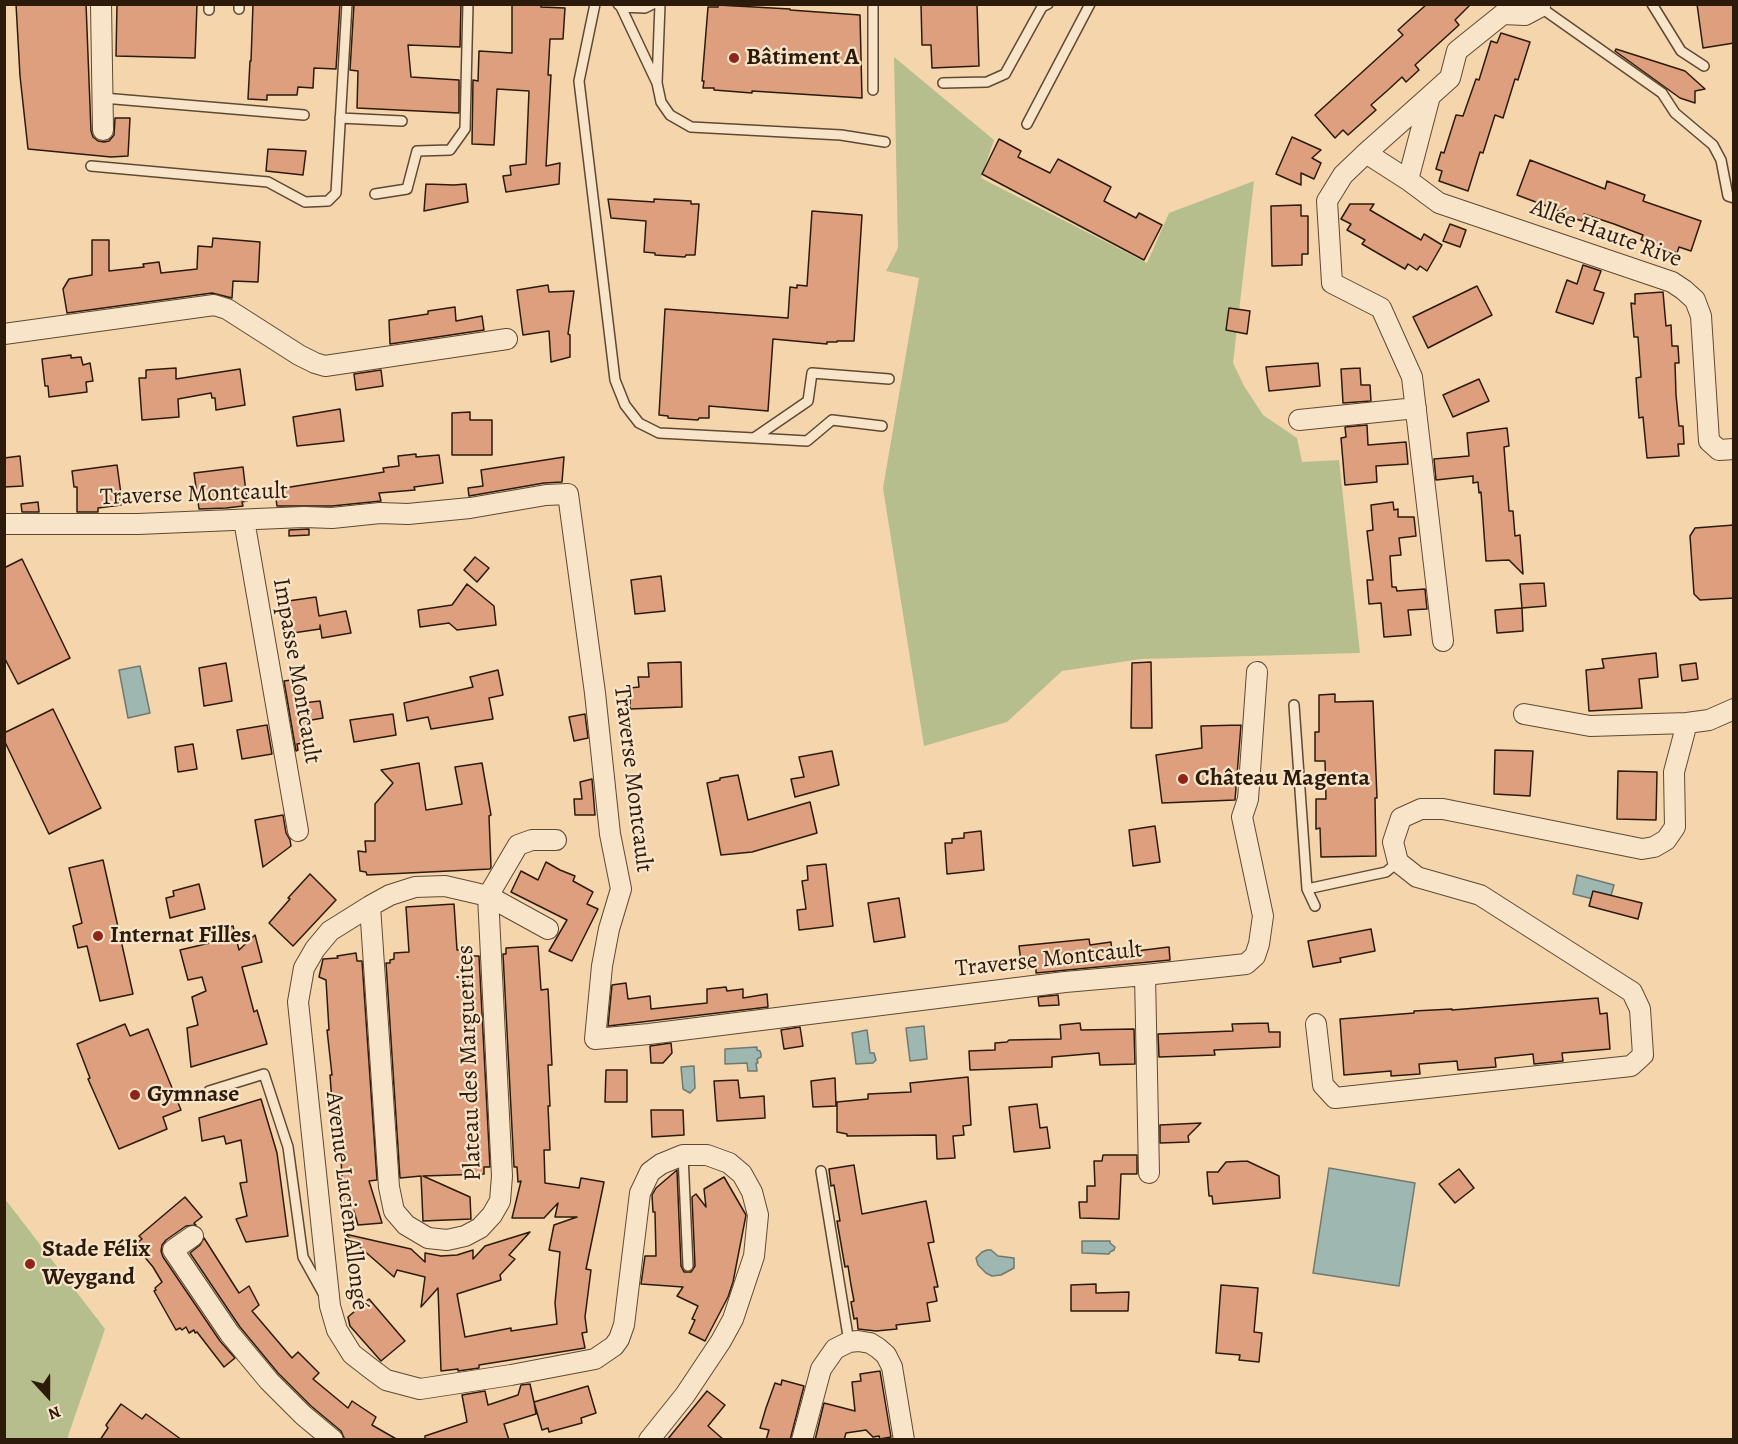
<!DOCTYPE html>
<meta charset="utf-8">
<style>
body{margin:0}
#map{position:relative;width:1738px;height:1444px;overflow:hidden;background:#f4d5ac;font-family:Alegreya,serif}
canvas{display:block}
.frame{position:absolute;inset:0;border:6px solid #2c1b0b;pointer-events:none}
.north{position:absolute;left:18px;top:1366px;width:60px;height:60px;-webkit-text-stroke:4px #f8e4c9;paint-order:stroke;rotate:159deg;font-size:16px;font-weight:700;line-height:24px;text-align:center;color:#2c1b0b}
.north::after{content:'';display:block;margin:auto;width:21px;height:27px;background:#2c1b0b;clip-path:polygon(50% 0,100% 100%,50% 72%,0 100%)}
</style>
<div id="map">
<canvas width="1738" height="1444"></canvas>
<div class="frame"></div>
<div class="north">N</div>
</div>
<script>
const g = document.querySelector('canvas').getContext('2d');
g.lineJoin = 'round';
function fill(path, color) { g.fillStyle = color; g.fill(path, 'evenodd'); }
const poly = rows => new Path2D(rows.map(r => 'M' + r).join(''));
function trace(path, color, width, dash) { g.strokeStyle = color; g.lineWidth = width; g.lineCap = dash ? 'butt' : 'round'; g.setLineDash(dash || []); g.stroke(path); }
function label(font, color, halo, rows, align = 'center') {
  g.font = font + ' Alegreya,serif'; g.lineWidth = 4.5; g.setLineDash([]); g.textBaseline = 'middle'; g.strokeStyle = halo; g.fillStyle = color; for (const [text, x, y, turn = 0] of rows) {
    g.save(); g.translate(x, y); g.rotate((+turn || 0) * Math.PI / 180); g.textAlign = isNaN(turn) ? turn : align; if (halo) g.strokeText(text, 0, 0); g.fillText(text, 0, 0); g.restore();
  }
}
const green = poly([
 [894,57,994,140,981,178,1147,263,1169,213,1254,181,1233,363,1244,386,1263,415,1297,438,1302,462,1339,460,1360,653,1141,659,1062,671,1007,722,924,746,883,488,919,278,886,271,898,248],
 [5,1199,105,1329,67,1439,5,1439]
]);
const water = poly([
 [140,666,150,713,128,718,119,670,140,666],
 [1577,875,1614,885,1609,903,1573,894,1577,875],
 [924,1026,927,1059,910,1061,906,1028,924,1026],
 [867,1030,870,1053,874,1053,876,1060,873,1063,856,1064,852,1033,867,1030],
 [757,1047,757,1050,760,1051,761,1054,761,1057,757,1059,758,1063,756,1063,757,1071,748,1071,747,1063,725,1064,725,1049,757,1047],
 [694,1066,695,1088,690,1093,683,1089,681,1067,694,1066],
 [1329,1168,1415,1183,1399,1286,1313,1273,1329,1168],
 [1082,1241,1110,1241,1110,1243,1115,1247,1114,1250,1110,1252,1109,1254,1082,1253,1082,1241],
 [987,1250,991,1250,998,1256,1014,1258,1014,1268,1001,1275,992,1276,986,1273,978,1265,976,1258,982,1252,987,1250]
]);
const building = poly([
 [16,4,86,4,91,131,93,137,98,141,104,142,109,141,114,135,115,118,130,118,128,156,111,157,28,149,20,76,16,4],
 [117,4,197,4,195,58,116,56,117,4],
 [253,4,340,4,336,69,314,68,313,88,298,87,297,95,267,95,267,100,248,99,250,61,251,61,253,4],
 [354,4,461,4,460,47,408,45,411,77,459,80,459,113,357,108,358,71,350,70,354,4],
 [512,4,541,4,541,7,565,8,563,39,550,39,548,75,551,75,546,166,560,163,559,184,506,192,503,176,511,175,510,166,526,164,529,91,497,89,494,145,472,144,473,80,478,81,479,51,512,53,512,4],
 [921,4,977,4,979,66,932,68,931,45,922,45,921,4],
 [1427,4,1471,4,1455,20,1459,25,1415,65,1419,70,1406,82,1402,77,1388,90,1371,105,1376,110,1348,135,1343,130,1335,138,1315,115,1403,35,1398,30,1427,4],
 [1697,4,1734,4,1734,43,1703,48,1697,4],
 [718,5,790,9,790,10,860,15,862,98,752,91,752,93,714,90,714,88,703,88,704,81,702,81,708,7,718,7,718,5],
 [1501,33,1530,42,1518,80,1515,79,1503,118,1495,115,1483,153,1480,152,1468,191,1439,181,1442,171,1436,169,1441,152,1444,153,1456,115,1463,116,1476,79,1479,80,1491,41,1497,43,1501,33],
 [1616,49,1685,71,1705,89,1695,91,1695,103,1680,98,1615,51,1616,49],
 [1292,137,1321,150,1312,158,1321,163,1314,179,1301,173,1301,185,1276,174,1292,137],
 [999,139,1021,151,1018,157,1050,173,1058,159,1111,187,1104,201,1136,218,1139,213,1162,225,1144,260,982,174,999,139],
 [268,149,306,151,303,175,266,171,268,149],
 [1530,160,1605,189,1607,181,1645,195,1643,201,1701,221,1691,251,1679,247,1677,253,1641,240,1643,235,1614,224,1584,214,1582,221,1565,215,1565,213,1517,195,1530,160],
 [426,184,454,185,466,184,468,202,424,211,426,184],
 [608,199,654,202,654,199,691,201,691,204,699,204,695,255,686,255,685,257,655,255,655,253,644,252,646,221,611,218,608,199],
 [1350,204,1374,204,1370,210,1421,240,1424,234,1442,245,1427,271,1420,266,1417,270,1408,264,1405,269,1362,244,1365,240,1347,230,1351,224,1341,219,1350,204],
 [1301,205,1301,216,1308,216,1308,254,1302,254,1302,265,1272,266,1271,206,1301,205],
 [812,211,862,215,854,341,837,341,837,342,827,342,827,344,773,339,768,411,709,406,709,418,699,418,698,420,668,418,668,416,659,415,665,309,788,318,790,287,797,288,797,285,807,286,812,211],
 [1450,224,1466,230,1460,247,1443,241,1450,224],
 [213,238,260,242,258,282,233,281,232,298,212,293,67,313,63,289,69,279,92,275,92,240,109,240,109,271,144,267,143,264,159,262,161,273,197,269,198,246,212,247,213,238],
 [1583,265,1601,271,1594,290,1604,293,1593,324,1556,312,1567,280,1577,284,1583,265],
 [548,285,549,292,574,291,568,334,570,335,570,357,551,362,549,331,523,335,517,290,548,285],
 [1477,286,1492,315,1428,348,1413,317,1477,286],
 [1663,292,1666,326,1671,325,1672,346,1678,346,1679,363,1675,363,1676,395,1679,426,1683,426,1684,444,1678,444,1679,456,1647,458,1643,417,1639,418,1636,378,1641,377,1638,337,1634,337,1631,303,1635,304,1635,294,1663,292],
 [455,307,456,321,482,316,484,330,390,344,389,320,428,314,428,311,455,307],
 [1229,308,1250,311,1247,334,1226,330,1229,308],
 [71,355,71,358,81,357,83,365,90,363,93,381,86,382,87,392,49,397,48,386,45,386,42,359,71,355],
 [1318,363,1320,386,1269,391,1266,367,1318,363],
 [176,368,176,379,240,369,245,405,216,410,215,398,212,398,211,393,178,399,179,417,142,420,139,378,146,378,146,370,176,368],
 [1360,368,1361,385,1370,385,1371,401,1343,403,1341,369,1360,368],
 [381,370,383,386,356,390,354,374,381,370],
 [1479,379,1489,401,1453,417,1443,395,1479,379],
 [340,409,344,441,297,446,293,417,340,409],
 [470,412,470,420,492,420,492,455,452,455,452,413,470,412],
 [1367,425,1368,445,1406,442,1408,464,1376,466,1377,482,1345,485,1341,438,1346,437,1345,427,1367,425],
 [1507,428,1509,446,1504,447,1509,511,1513,511,1515,536,1520,535,1523,574,1509,560,1486,561,1481,492,1479,493,1478,482,1473,483,1473,476,1436,480,1434,459,1469,456,1467,433,1507,428],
 [416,454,416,457,439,455,443,483,414,487,415,490,379,493,381,501,332,506,277,506,276,499,284,488,384,472,383,468,399,466,398,456,416,454],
 [20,456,23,486,4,487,4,458,20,456],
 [564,457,562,482,544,483,469,496,468,488,483,486,481,470,564,457],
 [117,465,121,494,119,494,121,505,98,508,98,512,77,512,77,487,74,487,72,471,117,465],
 [243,467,247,501,242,502,243,506,226,508,199,509,194,473,243,467],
 [38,502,39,512,22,512,21,504,38,502],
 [1393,502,1394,510,1398,509,1398,517,1414,517,1416,536,1399,538,1401,555,1390,556,1392,587,1396,587,1397,591,1425,589,1427,609,1408,610,1411,635,1384,637,1381,603,1369,604,1367,580,1373,580,1367,531,1373,530,1371,505,1393,502],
 [1734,525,1734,598,1700,600,1694,594,1690,536,1695,528,1734,525],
 [309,529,309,535,289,536,289,530,309,529],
 [475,557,489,568,477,582,464,570,475,557],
 [22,559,70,658,18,684,4,657,4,568,22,559],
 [661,576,665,611,635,614,631,580,661,576],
 [1544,583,1546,606,1522,608,1523,631,1497,633,1495,610,1522,608,1520,584,1544,583],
 [467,584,494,606,496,625,457,630,449,623,420,627,418,610,452,605,467,584],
 [316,597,319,616,346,611,351,633,322,638,320,625,320,629,286,634,281,602,316,597],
 [1656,653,1658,677,1639,679,1642,708,1589,711,1586,670,1604,668,1602,659,1656,653],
 [681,662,682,707,630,709,630,688,639,687,638,677,649,677,648,663,681,662],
 [1151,662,1152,728,1131,728,1132,663,1151,662],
 [226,663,232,701,204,706,199,668,226,663],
 [1696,663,1698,679,1682,681,1680,665,1696,663],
 [498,670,503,695,489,698,493,719,431,729,428,717,407,721,404,703,473,687,470,677,498,670],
 [299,679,303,703,320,701,323,718,306,721,310,742,297,744,298,750,296,751,284,681,299,679],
 [1335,694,1335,702,1373,701,1377,798,1375,798,1376,856,1321,857,1320,828,1316,829,1316,799,1326,799,1325,761,1315,761,1315,732,1319,732,1319,695,1335,694],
 [53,709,101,808,49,834,4,740,4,733,53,709],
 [393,714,396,735,354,742,350,720,393,714],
 [585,714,588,738,574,741,569,717,585,714],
 [267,725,272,754,242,759,237,730,267,725],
 [1241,725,1235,800,1162,803,1156,755,1202,748,1201,726,1241,725],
 [193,744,197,769,178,772,175,747,193,744],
 [1495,750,1533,751,1530,796,1494,794,1495,750],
 [832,751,839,785,795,797,791,779,804,777,799,757,832,751],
 [419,763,426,810,462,804,455,767,482,763,491,815,489,816,491,867,490,869,367,875,366,872,360,871,358,851,366,852,365,841,375,841,375,804,393,783,381,770,419,763],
 [1618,771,1657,772,1656,820,1617,819,1618,771],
 [738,775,748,820,810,802,817,833,752,852,721,855,707,783,720,780,720,778,738,775],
 [592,779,595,815,575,815,574,799,582,799,580,782,592,779],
 [283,815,286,833,290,840,291,846,263,867,255,820,283,815],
 [1155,826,1160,862,1133,866,1129,830,1155,826],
 [981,831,984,870,947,874,945,843,952,843,952,839,964,838,964,833,981,831],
 [103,860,133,994,100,1001,87,946,78,948,73,926,82,923,69,868,103,860],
 [546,862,560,870,575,876,573,881,593,892,587,904,598,909,572,961,549,951,567,920,511,892,521,871,538,880,546,862],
 [826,864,833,926,799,930,797,910,806,909,802,881,808,880,807,866,826,864],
 [310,874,336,900,293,946,269,923,290,899,288,898,310,874],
 [199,884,205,909,170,918,166,898,174,896,173,891,199,884],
 [1593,891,1642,903,1638,919,1589,906,1593,891],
 [899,898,905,937,874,942,868,903,899,898],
 [454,904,457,950,472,949,472,956,479,956,490,1167,484,1167,484,1174,423,1176,470,1197,471,1219,423,1221,421,1176,400,1178,386,963,390,963,390,960,394,959,394,953,409,952,406,907,454,904],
 [233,926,239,950,255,935,262,962,242,967,254,1012,257,1010,267,1044,191,1067,187,1028,198,1025,192,997,206,991,202,977,188,980,180,950,218,941,215,931,233,926],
 [1371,929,1375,951,1340,958,1341,962,1313,967,1308,941,1371,929],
 [1089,939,1090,945,1111,942,1112,954,1169,947,1170,960,1036,973,1036,967,1022,969,1019,946,1089,939],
 [538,946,541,990,548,989,552,1065,548,1065,550,1106,548,1106,550,1150,544,1150,545,1183,579,1188,581,1178,604,1182,586,1269,591,1270,585,1317,587,1332,582,1333,585,1348,479,1365,479,1368,458,1371,458,1369,441,1371,438,1288,421,1307,425,1277,397,1270,394,1277,345,1234,411,1249,425,1262,425,1253,441,1256,457,1255,473,1250,473,1259,485,1246,530,1232,509,1255,515,1259,500,1275,501,1280,457,1294,465,1337,511,1328,511,1331,557,1324,555,1303,560,1252,549,1250,554,1225,577,1217,555,1217,558,1203,544,1218,512,1218,521,1181,518,1182,517,1167,514,1167,503,954,506,954,506,948,538,946],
 [356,953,357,961,362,961,377,1180,369,1181,382,1223,358,1225,354,1211,343,1215,339,1192,343,1192,340,1143,335,1144,330,1075,332,1075,327,1030,329,1030,326,980,319,977,323,959,338,958,337,956,356,953],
 [626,983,628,999,650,996,651,1009,707,1003,707,989,726,987,727,991,743,989,743,998,767,994,768,1007,608,1026,612,985,626,983],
 [1058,995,1059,1005,1039,1006,1038,997,1058,995],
 [1598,998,1600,1014,1607,1013,1610,1049,1562,1053,1563,1061,1534,1064,1533,1054,1495,1058,1496,1067,1458,1070,1457,1061,1419,1064,1420,1074,1391,1076,1391,1071,1344,1075,1340,1019,1414,1013,1414,1011,1452,1009,1452,1010,1598,998],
 [1080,1023,1081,1030,1134,1029,1135,1064,1100,1065,1099,1053,1052,1057,1052,1067,970,1070,969,1051,995,1050,995,1043,1007,1042,1009,1040,1061,1039,1060,1025,1080,1023],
 [1268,1023,1269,1032,1280,1032,1280,1047,1214,1050,1215,1055,1159,1057,1158,1034,1233,1031,1232,1024,1268,1023],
 [125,1024,130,1036,148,1029,181,1110,163,1117,167,1129,119,1149,88,1079,90,1078,77,1044,125,1024],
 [800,1027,803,1046,784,1049,781,1030,800,1027],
 [671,1043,672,1053,663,1063,651,1063,650,1046,671,1043],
 [606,1070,627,1070,627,1102,605,1102,606,1070],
 [968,1077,971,1125,963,1126,964,1135,953,1136,955,1158,937,1159,936,1135,847,1136,847,1134,837,1132,837,1102,868,1099,868,1094,911,1092,910,1083,968,1077],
 [835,1078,836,1106,813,1107,811,1081,835,1078],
 [738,1080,740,1098,764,1096,765,1118,717,1121,714,1081,738,1080],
 [261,1099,277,1153,288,1236,246,1242,236,1219,247,1216,240,1183,247,1182,241,1140,226,1144,224,1136,202,1141,199,1118,261,1099],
 [1037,1104,1040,1128,1047,1127,1050,1148,1014,1152,1009,1107,1037,1104],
 [651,1110,683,1110,684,1135,652,1137,651,1110],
 [1201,1123,1188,1136,1189,1142,1160,1143,1160,1125,1201,1123],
 [1103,1155,1137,1155,1137,1174,1121,1174,1119,1219,1080,1218,1079,1202,1087,1202,1087,1186,1095,1186,1094,1161,1102,1161,1103,1155],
 [1247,1161,1279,1176,1280,1198,1213,1204,1212,1196,1209,1196,1207,1172,1218,1172,1226,1162,1247,1161],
 [854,1165,862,1214,926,1201,934,1242,928,1243,938,1287,934,1287,937,1301,927,1303,930,1321,896,1325,897,1329,876,1331,858,1329,857,1318,854,1319,851,1302,854,1301,851,1285,848,1266,845,1267,837,1221,840,1221,834,1185,831,1186,829,1169,854,1165],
 [1459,1169,1474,1188,1455,1203,1439,1184,1459,1169],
 [677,1170,681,1266,684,1272,691,1272,695,1266,692,1197,696,1194,706,1207,704,1189,724,1177,746,1215,733,1282,728,1297,705,1341,689,1333,695,1320,692,1319,698,1306,677,1296,683,1287,641,1284,645,1256,656,1256,655,1212,653,1212,652,1195,656,1188,677,1170],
 [185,1197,202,1217,194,1223,196,1225,186,1226,166,1240,162,1245,161,1251,163,1257,220,1341,235,1358,224,1367,197,1332,195,1333,194,1330,189,1333,186,1327,182,1330,180,1328,176,1330,154,1291,156,1290,155,1288,162,1282,153,1267,138,1249,142,1247,138,1242,142,1239,139,1236,185,1197],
 [204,1238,239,1293,249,1286,259,1305,252,1311,292,1358,298,1352,319,1373,313,1379,348,1408,352,1401,376,1417,372,1425,398,1440,345,1440,341,1431,311,1406,278,1373,240,1327,190,1253,200,1245,204,1238],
 [1096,1284,1096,1293,1129,1292,1128,1311,1071,1311,1071,1285,1096,1284],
 [1221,1285,1258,1288,1254,1332,1262,1333,1259,1362,1239,1360,1240,1355,1216,1353,1221,1285],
 [369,1299,405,1341,381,1361,350,1326,348,1317,369,1299],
 [880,1371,891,1437,880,1439,879,1436,873,1437,866,1430,846,1433,844,1440,815,1440,824,1403,855,1411,852,1382,861,1381,860,1374,880,1371],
 [782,1380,804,1386,790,1440,766,1440,769,1430,760,1428,766,1408,775,1383,781,1385,782,1380],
 [530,1384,534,1402,588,1386,596,1413,581,1418,582,1423,549,1432,548,1428,542,1430,534,1402,536,1414,504,1424,509,1440,425,1440,425,1436,467,1422,462,1395,485,1391,488,1405,518,1395,521,1385,530,1384],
 [707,1391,725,1405,708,1426,724,1440,667,1440,707,1391],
 [121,1404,142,1419,146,1414,182,1440,100,1440,108,1428,106,1425,121,1404]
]);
const lane = poly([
 [595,4,579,81,615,380,625,405,639,423,659,433,754,438,808,401,812,373,889,379],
 [618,4,621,7,645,8,653,4],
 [660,4,657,83,661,102,670,115,691,127,841,135,885,142],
 [873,4,873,90],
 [1652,4,1681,51,1704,66],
 [621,7,656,81],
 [1540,7,1662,93,1675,113,1713,145,1721,160,1728,196,1734,198],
 [239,9,239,4],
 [209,10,209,4],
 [943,83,987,82,1005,74,1042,7,1048,4],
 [103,98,304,115],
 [340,118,402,121],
 [1027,124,1090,4],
 [91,166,268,182,305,202,328,201,336,193,347,4],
 [375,194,407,189,417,151,450,150,465,129,468,4],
 [754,438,807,441,832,420,882,426],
 [1294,705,1307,889,1315,906],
 [1307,889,1386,872,1398,862],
 [209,1091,264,1074,288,1147,303,1257,323,1293],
 [683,1155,688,1266],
 [821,1171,849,1342]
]);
const street = poly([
 [101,4,103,130],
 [1366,153,1430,96],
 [1408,180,1430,96,1450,78,1457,51,1503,14,1525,15,1540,7,1540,4],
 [4,334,214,305,227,309,299,355,315,363,325,366,507,339],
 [1299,420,1416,408],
 [244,520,298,831],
 [4,524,138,524,304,517,332,518,380,513,408,514,470,508,546,495,568,494,595,693,610,834,621,889,609,929,602,966,595,1039,649,1034,1065,982,1145,975,1246,964,1255,956,1259,944,1263,916,1242,817,1248,799,1257,672],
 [1443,641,1412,377,1381,308,1332,283,1327,201,1343,175,1366,153,1408,180,1439,203,1672,282,1684,290,1695,300,1701,316,1709,441,1719,450,1734,449],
 [1524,714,1590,726,1687,723],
 [370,906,389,1187,394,1211,406,1225,428,1238,447,1240,465,1236,480,1228,492,1215,500,1201,502,1176,488,896,445,886,415,887,390,895,370,906,330,931,315,949,304,968,298,1002,330,1306,337,1330,352,1354,370,1368,386,1380,420,1389,511,1375,595,1359,614,1346,619,1339,624,1325,640,1193,650,1172,661,1164,683,1155,707,1155,729,1163,742,1174,752,1192,758,1215,754,1256,733,1319,721,1341,685,1395,649,1440],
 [548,929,488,896,518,845,532,840,556,840],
 [1145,975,1149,1173],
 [1316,1024,1323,1085,1335,1098,1631,1066,1643,1055,1640,1009,1632,992,1480,895,1417,877,1398,862,1393,842,1401,818,1421,809,1443,809,1642,849,1654,847,1666,840,1675,827,1674,772,1687,723,1709,720,1734,709],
 [193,1236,173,1250,230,1334,269,1381,303,1415,333,1440],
 [802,1440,821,1369,835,1349,849,1342,858,1341,870,1343,878,1348,886,1355,892,1367,904,1440]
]);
const markers = [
 [734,58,6,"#8f2418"],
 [1183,779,6,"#8f2418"],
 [98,936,6,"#8f2418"],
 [135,1095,6,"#8f2418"],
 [30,1264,6,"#8f2418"]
];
const poiNames = [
 ["Bâtiment A",746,58],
 ["Château Magenta",1195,779],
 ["Internat Filles",110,936],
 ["Gymnase",147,1095],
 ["Stade Félix",42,1250],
 ["Weygand",42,1278]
];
const streetNames = [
 ["Allée Haute Rive",1606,234,20],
 ["Traverse Montcault",194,495,-2],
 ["Impasse Montcault",296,671,80],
 ["Traverse Montcault",632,779,83],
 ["Traverse Montcault",1049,960,-6],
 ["Plateau des Marguerites",470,1063,-92],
 ["Avenue Lucien Allongé",346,1201,83]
];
fill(green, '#b7be8d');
fill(water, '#9eb7b1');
trace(water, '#70796f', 1.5);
fill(building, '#dd9f7e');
trace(building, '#2c1b0b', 1.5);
trace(lane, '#5e4a33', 12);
trace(street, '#5e4a33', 22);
trace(lane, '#f8e4c9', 9);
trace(street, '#f8e4c9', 20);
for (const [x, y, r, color] of markers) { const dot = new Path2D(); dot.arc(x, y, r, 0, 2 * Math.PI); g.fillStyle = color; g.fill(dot); trace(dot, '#f8e4c9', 2); }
label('bold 24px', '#2c1b0b', '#f8e4c9', poiNames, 'left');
label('24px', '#2c1b0b', '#f8e4c9', streetNames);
</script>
